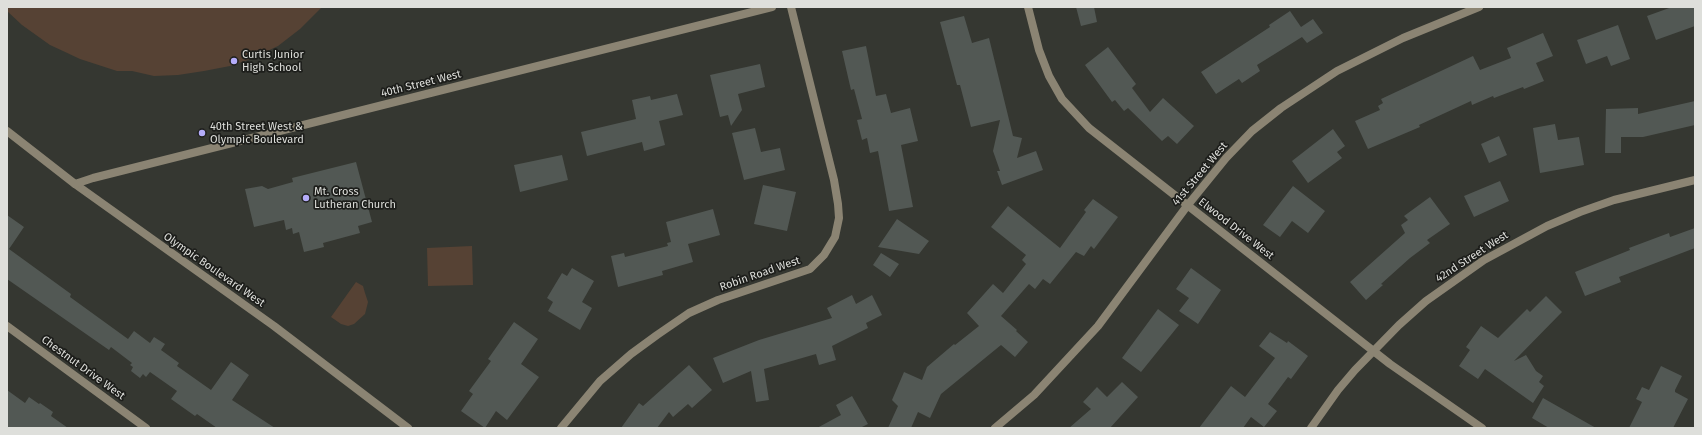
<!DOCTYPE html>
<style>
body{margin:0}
#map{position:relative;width:1702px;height:435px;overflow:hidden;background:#353731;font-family:"Fira Sans",sans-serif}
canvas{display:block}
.frame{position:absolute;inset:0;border:8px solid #dedfdb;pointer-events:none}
</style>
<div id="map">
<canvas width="1702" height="435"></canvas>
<div class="frame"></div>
</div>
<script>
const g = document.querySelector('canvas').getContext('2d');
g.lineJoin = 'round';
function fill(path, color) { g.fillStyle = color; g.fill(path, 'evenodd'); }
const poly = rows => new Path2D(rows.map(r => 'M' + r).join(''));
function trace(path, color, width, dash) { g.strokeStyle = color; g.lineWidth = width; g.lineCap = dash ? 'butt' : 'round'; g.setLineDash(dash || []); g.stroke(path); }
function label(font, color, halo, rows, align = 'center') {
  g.font = font + ' "Fira Sans",sans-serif'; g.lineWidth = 3.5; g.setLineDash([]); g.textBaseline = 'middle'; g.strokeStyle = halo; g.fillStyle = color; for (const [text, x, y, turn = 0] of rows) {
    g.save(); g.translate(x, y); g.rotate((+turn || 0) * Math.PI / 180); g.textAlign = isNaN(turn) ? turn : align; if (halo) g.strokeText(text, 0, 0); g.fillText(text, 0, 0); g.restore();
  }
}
const green = poly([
 [7,7,322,7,300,29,278,46,248,60,230,66,204,71,178,75,154,76,132,71,117,71,80,59,63,51,50,45,22,25,7,11],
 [472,246,473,285,428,286,427,248],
 [356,282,363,286,365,293,368,302,365,314,354,324,348,326,341,324,331,317]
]);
const building = poly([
 [1076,7,1094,7,1097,22,1081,26],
 [1672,7,1695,7,1695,26,1656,40,1647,16],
 [1290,11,1301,27,1313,19,1323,33,1307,43,1302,37,1257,65,1260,71,1242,83,1239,79,1216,94,1201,72,1270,27,1269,25],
 [964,16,972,43,989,38,1013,136,1022,138,1017,158,1036,151,1043,170,1002,185,997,171,1000,171,993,151,1000,120,971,127,960,85,957,85,940,22],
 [1618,25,1630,59,1611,66,1607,56,1586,64,1577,40],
 [1543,33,1553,56,1536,63,1544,81,1524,89,1523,87,1494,98,1493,96,1472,105,1471,101,1419,125,1420,127,1368,149,1355,121,1380,110,1378,106,1383,103,1381,99,1473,56,1480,70,1511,58,1507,48],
 [866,46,876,96,886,94,891,113,910,108,918,141,901,145,913,207,889,211,878,151,870,153,867,138,862,140,857,120,862,119,854,89,851,90,842,51],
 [1108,47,1136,84,1132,88,1150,112,1163,98,1194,126,1177,144,1168,136,1162,141,1128,108,1124,111,1115,100,1112,102,1085,65],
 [760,64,765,87,738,94,742,110,731,126,728,115,720,117,710,75],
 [677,94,683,115,659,121,665,145,644,151,642,142,587,156,581,132,636,119,632,100,650,96,651,100],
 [1695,101,1695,125,1643,137,1621,137,1621,153,1605,153,1606,109,1638,108,1638,114],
 [1555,124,1558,140,1579,137,1584,165,1540,173,1533,128],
 [755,128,761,152,780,148,785,170,744,180,732,133],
 [1333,129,1345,146,1337,152,1342,158,1308,183,1292,161],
 [1499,136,1507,155,1489,163,1481,144],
 [562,155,568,180,520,192,514,165],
 [356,162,372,222,358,226,360,233,323,243,324,247,304,252,299,232,293,234,292,228,286,230,284,220,254,227,245,189,262,186,268,189,293,182,292,178],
 [1500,181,1509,201,1474,217,1464,196],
 [763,185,796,192,787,231,754,224],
 [1293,186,1325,211,1308,233,1292,221,1280,237,1263,225],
 [1430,197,1450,224,1427,240,1430,243,1410,258,1381,284,1383,285,1366,300,1350,282,1405,233,1401,225,1408,220,1404,216],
 [1093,199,1118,217,1094,249,1091,246,1084,256,1076,252,1050,284,1043,279,1035,289,1029,284,1001,316,1017,330,1016,331,1028,342,1015,357,1001,345,941,394,930,418,918,412,911,428,888,428,898,406,892,400,904,372,922,380,927,367,954,344,955,345,979,326,967,313,993,284,1003,293,1026,264,1022,260,1026,255,991,227,1008,206,1060,248,1086,212,1084,210],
 [713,209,720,235,688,244,693,262,662,271,663,275,618,287,611,256,624,253,625,257,668,246,667,243,671,242,666,222],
 [7,215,24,227,9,249,71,294,70,297,128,339,134,331,150,343,154,337,165,344,161,350,179,363,177,366,211,390,231,362,249,375,232,400,275,428,217,428,197,414,195,416,171,399,177,391,150,372,146,377,143,374,140,378,131,371,133,367,130,365,132,363,111,347,109,350,7,279],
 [897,219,929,241,919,254,878,247],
 [1695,228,1695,248,1619,277,1621,282,1585,296,1575,272,1630,250,1629,248,1669,233,1670,237],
 [881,253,899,264,890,277,873,265],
 [572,268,594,281,582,302,592,308,580,330,548,311,553,302,547,298,562,273,567,276],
 [1191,268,1221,290,1198,324,1179,311,1189,298,1176,289],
 [852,295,856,304,872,295,882,315,866,323,868,328,832,346,836,360,819,365,816,354,764,369,769,400,756,402,751,371,723,383,713,358,759,340,832,318,827,308],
 [1546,296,1562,312,1514,361,1526,355,1536,371,1543,376,1539,382,1544,386,1533,403,1485,369,1478,379,1459,366,1470,350,1466,347,1481,326,1498,338,1527,309,1530,312],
 [1158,309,1179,325,1141,372,1122,358],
 [514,322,538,339,521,364,539,377,507,420,496,411,485,428,461,411,473,394,469,391,491,361,488,359],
 [1270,332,1287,343,1288,341,1308,356,1291,379,1288,377,1268,404,1277,411,1264,427,1251,417,1243,428,1199,428,1231,386,1245,397,1275,358,1259,346],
 [689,365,712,390,692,408,688,404,673,417,669,412,657,428,621,428,639,403,643,406],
 [1661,366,1682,376,1675,390,1675,392,1688,399,1673,428,1629,428,1642,402,1636,399,1642,387,1649,390],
 [1122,382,1138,397,1110,428,1069,428,1091,409,1083,402,1097,387,1107,397],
 [7,390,25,403,29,397,39,404,40,403,53,412,51,416,68,428,7,428],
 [852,396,868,424,860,428,817,428,841,415,836,405],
 [1543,398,1596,428,1549,428,1532,418]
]);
const minor = poly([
 [75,184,274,326,408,428],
 [7,326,146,428],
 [561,428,600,381,631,354,657,335,689,313,718,300,810,269,824,255,835,237,839,218,838,204,834,180,791,7],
 [995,428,1034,395,1098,326,1187,206,1226,158,1252,131,1281,108,1337,71,1403,38,1479,7],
 [1311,428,1338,390,1355,370,1399,325,1426,301,1484,260,1547,226,1580,212,1614,200,1695,180]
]);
const tertiary = poly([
 [1028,7,1039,50,1049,76,1062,99,1089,128,1390,364,1482,428],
 [7,131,75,184,93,178,772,7]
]);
const markers = [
 [234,61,4,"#b4acf9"],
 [202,133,4,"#b4acf9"],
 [306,198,4,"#b4acf9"]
];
const poiNames = [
 ["Curtis Junior",242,55],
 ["High School",242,68],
 ["40th Street West &",210,127],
 ["Olympic Boulevard",210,140],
 ["Mt. Cross",314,192],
 ["Lutheran Church",314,205]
];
const streetNames = [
 ["40th Street West",421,84,-14],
 ["41st Street West",1200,174,-50],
 ["Elwood Drive West",1236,229,38],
 ["42nd Street West",1472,257,-33],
 ["Olympic Boulevard West",214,270,35],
 ["Robin Road West",760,274,-19],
 ["Chestnut Drive West",83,368,36]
];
fill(green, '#564234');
fill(building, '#525854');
trace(minor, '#8b8473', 8);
trace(tertiary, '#8b8473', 8);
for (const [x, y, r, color] of markers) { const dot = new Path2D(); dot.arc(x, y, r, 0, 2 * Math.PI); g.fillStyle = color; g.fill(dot); trace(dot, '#1d1e1b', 1.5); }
label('11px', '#dedfdb', '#1d1e1b', poiNames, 'left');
label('11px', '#dedfdb', '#1d1e1b', streetNames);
</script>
